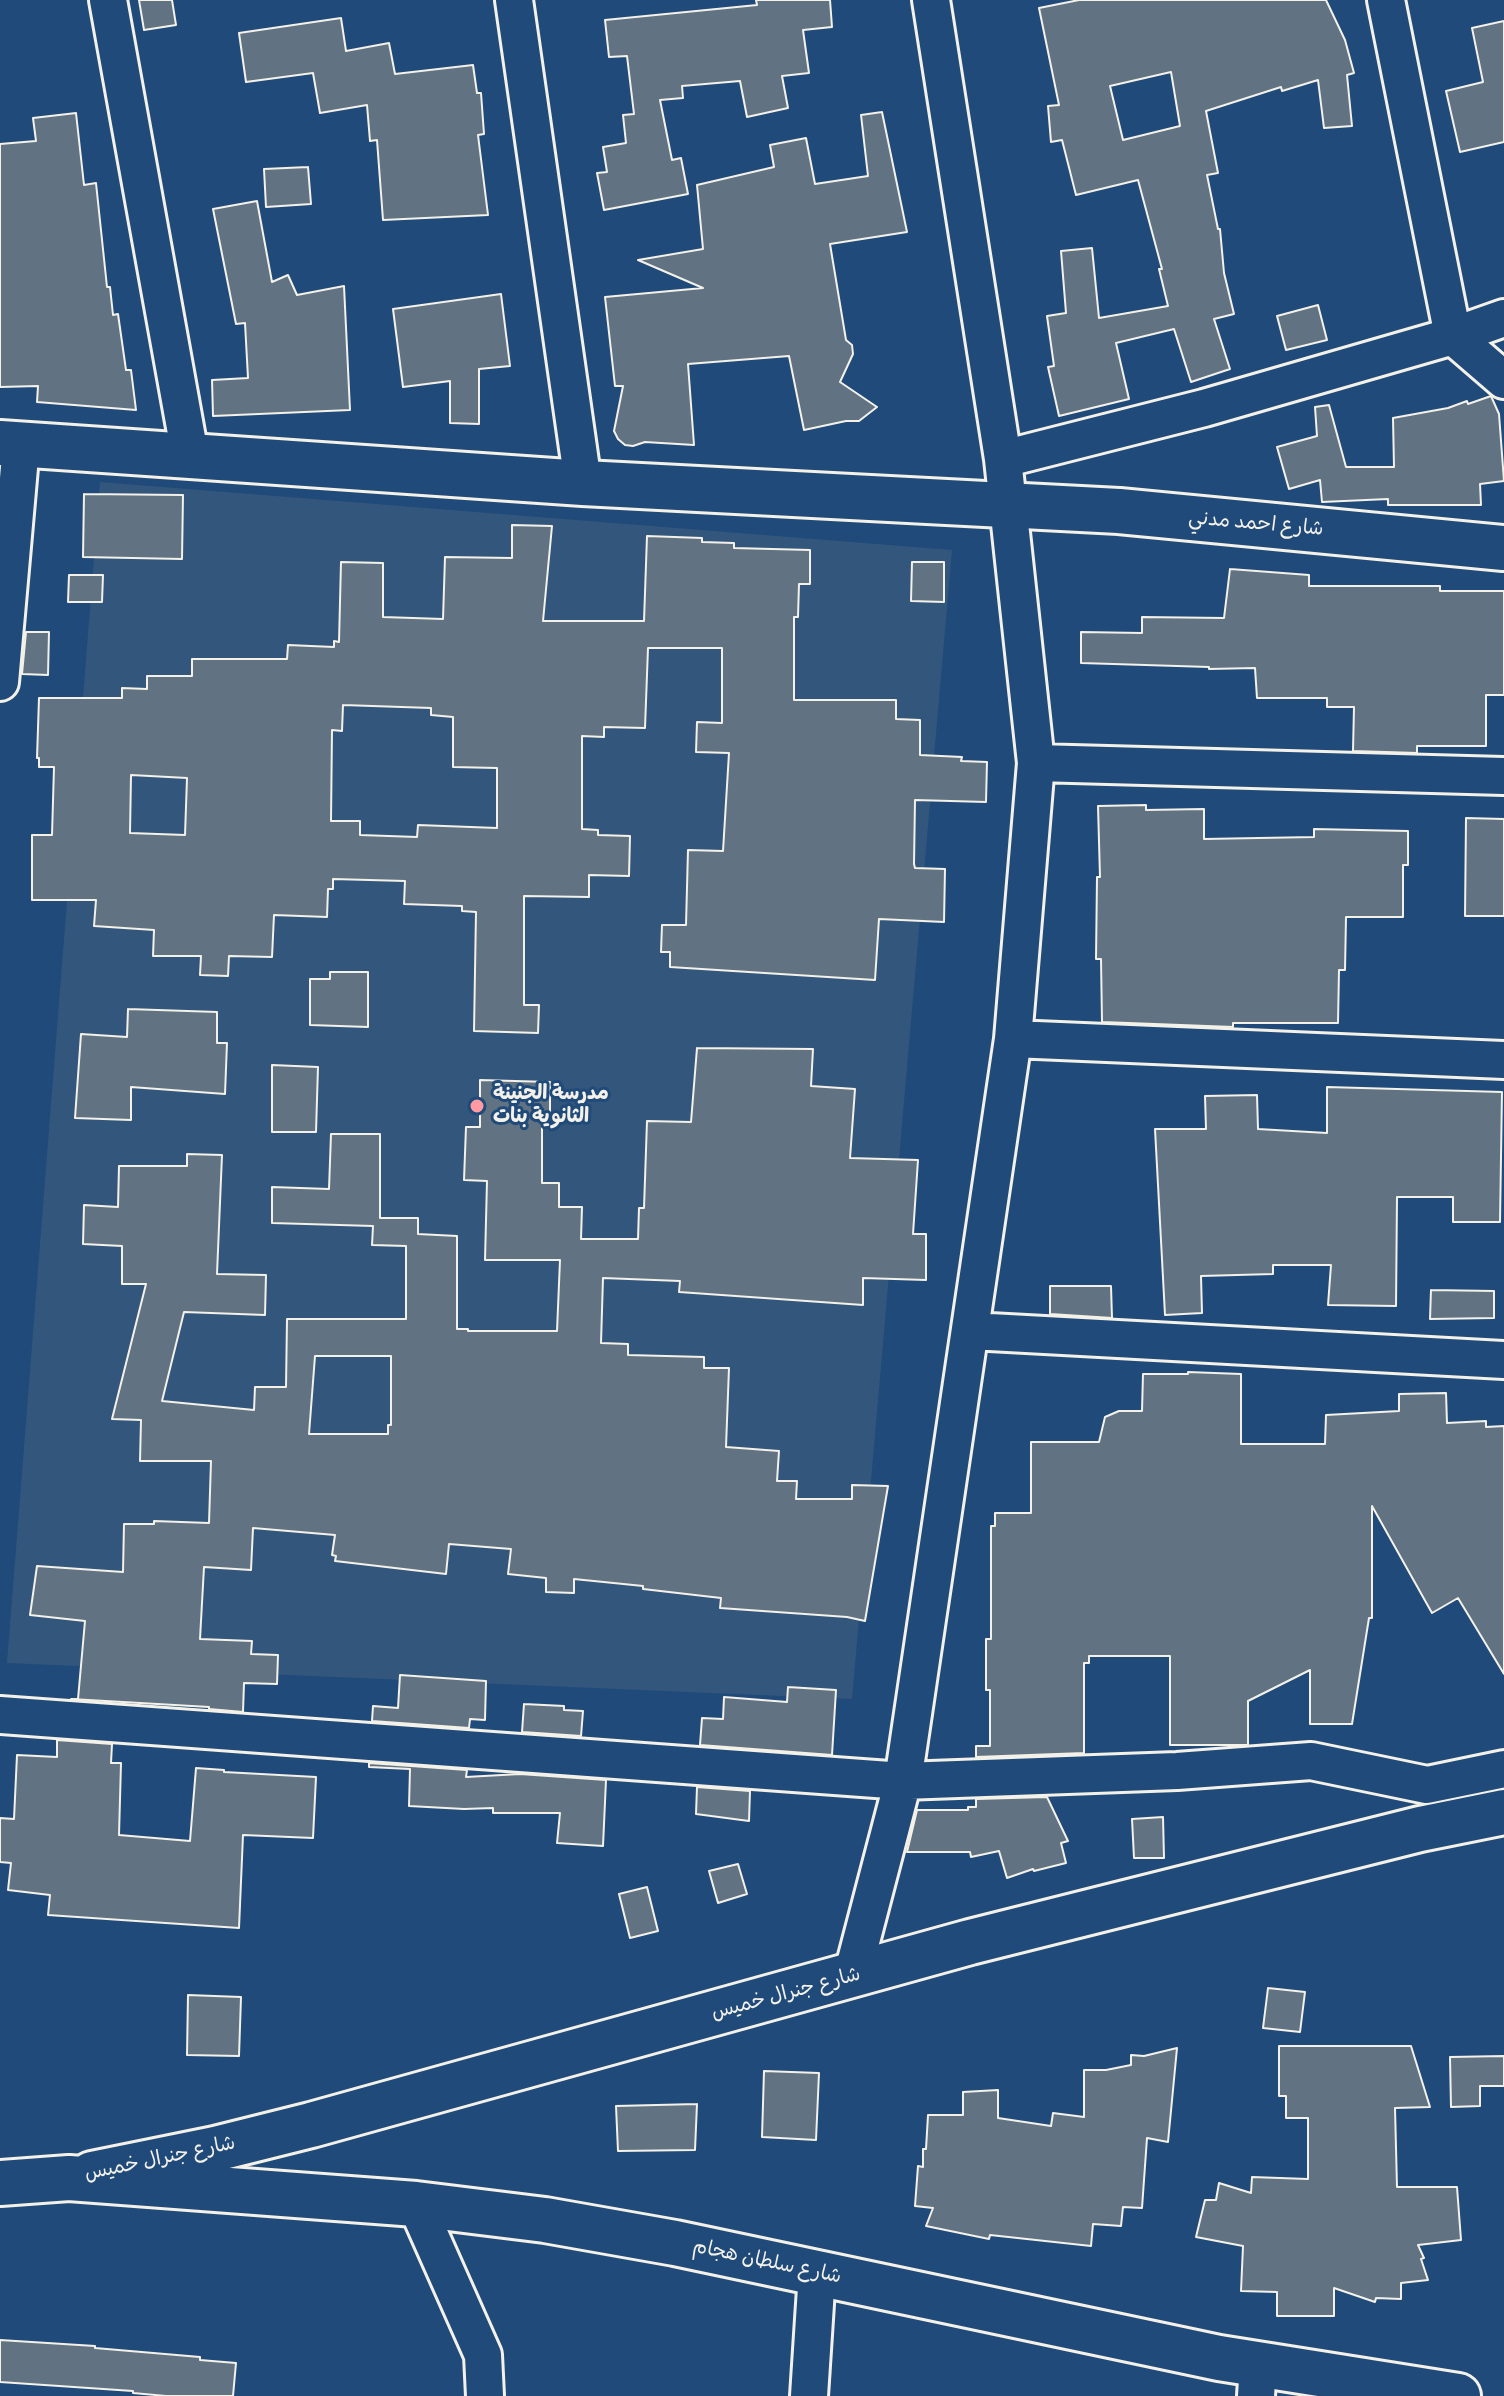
<!DOCTYPE html>
<meta charset="utf-8">
<style>
body{margin:0}
canvas{display:block;background:#1f4a7a}
</style>
<canvas width="1504" height="2396"></canvas>
<script>
const g = document.querySelector('canvas').getContext('2d');
g.lineJoin = 'round';
function fill(path, color) { g.fillStyle = color; g.fill(path, 'evenodd'); }
const poly = rows => new Path2D(rows.map(r => 'M' + r).join(''));
function trace(path, color, width, dash) { g.strokeStyle = color; g.lineWidth = width; g.lineCap = dash ? 'butt' : 'round'; g.setLineDash(dash || []); g.stroke(path); }
function label(font, color, halo, rows, align = 'center') {
  g.font = font + ' Pangolin,"Playpen Sans Arabic",sans-serif'; g.lineWidth = 6; g.setLineDash([]); g.textBaseline = 'middle'; g.strokeStyle = halo; g.fillStyle = color; for (const [text, x, y, turn = 0] of rows) {
    g.save(); g.translate(x, y); g.rotate((+turn || 0) * Math.PI / 180); g.textAlign = isNaN(turn) ? turn : align; if (halo) g.strokeText(text, 0, 0); g.fillText(text, 0, 0); g.restore();
  }
}
const built = poly([
 [100,482,952,550,852,1699,7,1663]
]);
const building = poly([
 [139,0,172,0,176,25,144,30,139,0],
 [756,0,830,0,832,27,803,30,809,73,782,76,788,108,747,117,740,81,682,86,683,98,660,100,672,160,681,158,688,194,604,210,597,173,607,172,603,147,626,143,623,115,634,114,627,56,609,57,605,20,757,5,756,0],
 [1079,0,1326,0,1345,40,1354,73,1347,75,1352,126,1324,128,1318,80,1282,91,1281,87,1206,111,1218,173,1207,175,1218,229,1220,229,1224,273,1234,314,1214,319,1230,369,1191,382,1174,329,1116,343,1129,399,1059,416,1048,367,1054,366,1047,316,1066,313,1061,251,1092,248,1099,318,1168,306,1159,269,1162,269,1138,180,1076,195,1062,140,1051,142,1048,106,1059,105,1039,8,1079,0],
 [1171,72,1180,126,1123,140,1110,86,1171,72],
 [341,18,346,51,389,43,395,74,473,65,477,93,481,93,484,134,478,135,488,215,383,220,377,140,370,141,367,105,320,113,313,73,246,82,239,33,341,18],
 [1504,21,1504,142,1460,152,1446,91,1483,82,1472,28,1504,21],
 [882,112,907,232,830,244,846,340,852,345,853,354,840,382,877,407,859,421,846,421,804,430,789,356,688,364,694,445,645,442,633,446,625,445,618,439,614,431,623,386,615,386,605,297,703,288,638,260,703,249,697,185,774,167,770,145,806,138,815,184,868,176,861,115,882,112],
 [76,113,84,185,96,183,107,287,110,287,113,315,118,314,126,370,131,370,136,410,37,402,38,386,0,387,0,144,36,141,33,118,76,113],
 [308,167,311,204,266,207,264,169,308,167],
 [257,201,272,282,288,275,297,295,344,286,350,410,213,416,212,380,248,378,245,323,236,324,213,209,257,201],
 [501,294,510,366,479,369,479,424,450,423,450,381,403,387,393,309,501,294],
 [1318,305,1327,340,1286,350,1277,316,1318,305],
 [1491,396,1499,414,1504,481,1480,484,1481,505,1388,505,1388,499,1322,502,1320,480,1289,489,1277,447,1317,436,1315,407,1329,405,1346,467,1394,467,1393,418,1448,408,1467,401,1468,404,1491,396],
 [84,494,183,495,182,559,83,557,84,494],
 [512,525,552,526,543,621,644,621,647,536,702,538,702,542,734,543,734,548,810,550,810,584,799,584,798,617,794,617,794,700,896,700,896,719,920,720,920,755,962,757,961,761,987,762,986,802,915,800,914,864,915,868,945,869,944,922,879,919,875,980,670,967,670,952,661,952,662,925,686,925,688,850,723,851,729,753,696,752,697,722,722,723,722,648,648,648,645,728,604,727,604,737,582,736,582,829,598,830,598,835,630,836,629,876,589,875,589,897,524,896,524,1005,539,1005,538,1033,474,1031,476,912,462,911,462,906,404,904,405,881,333,879,333,889,328,889,327,917,274,915,272,957,229,956,228,976,200,975,201,956,153,956,154,930,94,926,96,900,32,900,32,835,52,835,54,767,39,767,39,758,37,758,39,698,122,698,122,688,147,689,147,676,192,676,192,659,287,659,288,645,334,647,334,641,339,642,341,562,383,563,383,617,443,619,445,557,512,558,512,525],
 [343,705,431,708,431,715,453,717,453,767,497,768,497,828,418,825,417,837,360,835,360,821,331,821,332,730,342,731,343,705],
 [131,775,187,778,185,835,130,833,131,775],
 [912,562,944,562,944,602,911,601,912,562],
 [1230,569,1309,575,1309,586,1440,586,1440,591,1504,591,1504,695,1486,695,1486,746,1417,746,1417,753,1353,751,1354,707,1327,707,1327,698,1257,698,1255,668,1209,669,1209,667,1081,663,1081,632,1142,633,1142,617,1224,618,1230,569],
 [69,575,103,575,102,602,68,602,69,575],
 [26,632,49,632,48,675,22,674,26,632],
 [1146,805,1146,810,1204,809,1204,839,1314,837,1314,829,1408,831,1408,865,1403,865,1403,917,1346,917,1345,970,1339,970,1338,1023,1233,1023,1233,1027,1102,1022,1101,959,1096,959,1097,877,1100,877,1098,806,1146,805],
 [1466,818,1504,819,1504,916,1465,916,1466,818],
 [330,972,368,972,368,1027,310,1025,310,979,330,979,330,972],
 [128,1009,217,1012,217,1043,227,1043,225,1094,131,1087,131,1120,75,1118,81,1034,127,1037,128,1009],
 [697,1048,813,1049,811,1086,855,1089,850,1158,918,1160,913,1234,926,1234,926,1280,863,1278,863,1305,679,1292,680,1281,603,1278,601,1343,628,1344,628,1355,704,1357,704,1368,729,1368,726,1447,779,1451,777,1481,797,1481,796,1499,852,1499,852,1485,888,1486,865,1621,847,1617,720,1608,721,1598,643,1589,643,1586,574,1579,574,1593,546,1592,546,1578,508,1574,511,1549,449,1544,446,1574,335,1561,336,1556,332,1555,335,1535,253,1528,251,1570,204,1567,200,1639,252,1641,251,1654,278,1655,277,1684,244,1683,243,1712,209,1709,209,1707,71,1699,78,1699,85,1621,30,1615,37,1566,123,1572,124,1524,154,1524,154,1521,209,1523,211,1461,140,1461,141,1420,112,1419,146,1284,122,1284,122,1246,83,1244,84,1205,118,1207,119,1166,187,1166,187,1154,222,1155,217,1274,266,1275,265,1315,184,1312,162,1401,254,1410,255,1387,286,1387,287,1319,406,1319,406,1246,372,1245,373,1226,272,1223,272,1187,329,1189,331,1134,380,1134,380,1218,418,1218,418,1234,457,1236,457,1329,468,1329,468,1331,557,1331,560,1260,485,1260,487,1181,464,1180,466,1127,480,1127,480,1080,550,1082,550,1119,542,1119,542,1183,559,1183,559,1207,582,1207,581,1239,638,1239,639,1208,644,1208,647,1121,691,1122,697,1048],
 [315,1356,391,1356,391,1425,388,1425,388,1434,309,1434,315,1356],
 [272,1065,318,1067,316,1132,272,1132,272,1065],
 [1327,1087,1502,1092,1500,1222,1453,1222,1453,1197,1397,1197,1396,1306,1328,1305,1331,1265,1273,1265,1273,1274,1201,1276,1202,1313,1165,1315,1155,1129,1206,1129,1205,1096,1257,1095,1258,1129,1327,1133,1327,1087],
 [1050,1286,1111,1286,1112,1318,1050,1314,1050,1286],
 [1431,1290,1494,1291,1494,1318,1430,1319,1431,1290],
 [1188,1372,1241,1374,1241,1444,1325,1444,1326,1415,1399,1411,1399,1394,1446,1393,1447,1423,1486,1421,1486,1427,1504,1426,1504,1674,1458,1598,1432,1613,1372,1506,1372,1618,1369,1618,1352,1724,1310,1724,1310,1670,1248,1701,1248,1745,1170,1745,1170,1656,1089,1656,1089,1663,1084,1663,1084,1753,976,1757,976,1746,990,1746,990,1690,986,1690,986,1639,991,1639,991,1526,995,1526,995,1513,1031,1513,1031,1442,1099,1442,1105,1417,1119,1411,1142,1411,1143,1374,1188,1374,1188,1372],
 [400,1675,486,1681,485,1720,470,1719,469,1728,372,1721,373,1706,398,1708,400,1675],
 [788,1687,836,1690,832,1755,700,1745,702,1718,723,1719,724,1697,787,1702,788,1687],
 [524,1704,564,1706,564,1710,583,1711,581,1736,522,1732,524,1704],
 [57,1740,112,1744,111,1763,121,1763,119,1835,190,1841,196,1768,224,1770,224,1772,316,1777,313,1838,243,1835,239,1928,48,1915,50,1895,8,1890,11,1863,0,1862,0,1818,14,1819,17,1755,57,1757,57,1740],
 [369,1763,467,1770,466,1777,520,1774,606,1780,603,1846,557,1843,560,1813,493,1813,493,1808,464,1809,409,1806,410,1769,369,1767,369,1763],
 [697,1787,750,1791,749,1821,696,1814,697,1787],
 [1047,1797,1068,1841,1061,1843,1066,1863,1034,1871,1033,1869,1007,1878,999,1851,971,1857,970,1852,907,1852,917,1810,968,1810,968,1807,976,1807,976,1799,1047,1797],
 [1163,1817,1164,1858,1134,1858,1132,1819,1163,1817],
 [738,1864,747,1894,718,1903,709,1871,738,1864],
 [647,1887,658,1931,630,1938,619,1894,647,1887],
 [1268,1988,1305,1992,1300,2032,1263,2028,1268,1988],
 [188,1995,241,1997,239,2056,187,2055,188,1995],
 [1279,2046,1411,2046,1430,2107,1395,2108,1397,2187,1457,2187,1461,2240,1418,2245,1424,2258,1421,2259,1428,2280,1401,2283,1401,2299,1376,2298,1375,2302,1334,2288,1334,2316,1277,2316,1277,2292,1241,2291,1243,2246,1196,2237,1205,2200,1216,2200,1219,2183,1251,2193,1252,2177,1308,2179,1308,2118,1286,2118,1286,2096,1279,2096,1279,2046],
 [1177,2048,1168,2142,1147,2138,1142,2208,1123,2207,1121,2226,1093,2224,1091,2246,990,2235,989,2239,926,2226,933,2208,915,2206,918,2166,923,2167,923,2149,926,2149,928,2115,963,2115,963,2092,998,2090,998,2118,1051,2126,1053,2113,1084,2117,1084,2070,1106,2070,1131,2065,1131,2055,1144,2056,1177,2048],
 [1504,2056,1504,2086,1480,2086,1480,2106,1451,2107,1450,2057,1504,2056],
 [764,2071,819,2073,816,2140,762,2137,764,2071],
 [697,2104,695,2150,618,2151,616,2106,697,2104],
 [0,2340,95,2346,95,2348,200,2357,200,2360,236,2363,233,2396,166,2396,133,2393,133,2391,0,2382,0,2340]
]);
const street = poly([
 [108,0,190,455],
 [514,0,583,483],
 [1386,0,1453,336,1504,380],
 [1003,459,1204,408,1453,336,1504,318],
 [0,682,21,445],
 [1036,763,1504,776],
 [1013,1039,1504,1060],
 [971,1331,1504,1360],
 [0,1715,903,1781,1177,1771,1311,1761,1427,1785,1504,1769],
 [852,1976,903,1781,1013,1039,1036,763,1003,459,931,0],
 [416,2204,483,2355,485,2396],
 [809,2396,817,2273],
 [1256,2396,1258,2364]
]);
const secondary = poly([
 [0,443,583,483,1119,511,1504,548],
 [92,2174,215,2149,311,2125,970,1942,1420,1829,1504,1812]
]);
const highway = poly([
 [0,2183,69,2178,416,2204,545,2220,675,2243,1219,2358,1458,2396]
]);
const markers = [
 [477,1106,8,"#ff9aa2"]
];
const streetNames = [
 ["شارع احمد مدني",1256,524,5],
 ["شارع جنرال خميس",786,1994,-15],
 ["شارع جنرال خميس",160,2159,-12],
 ["شارع سلطان هجام",767,2262,12]
];
const poiNames = [
 ["مدرسة الجنينة",493,1094],
 ["الثانوية بنات",493,1117]
];
fill(built, '#33567c');
fill(building, '#617382');
trace(building, '#f4f1e8', 2);
trace(street, '#f4f1e8', 42);
trace(secondary, '#f4f1e8', 50);
trace(highway, '#f4f1e8', 50);
trace(street, '#1f4a7a', 36);
trace(secondary, '#1f4a7a', 44);
trace(highway, '#1f4a7a', 44);
for (const [x, y, r, color] of markers) { const dot = new Path2D(); dot.arc(x, y, r, 0, 2 * Math.PI); g.fillStyle = color; g.fill(dot); trace(dot, '#1f4a7a', 3); }
label('20px', '#f4f1e8', '#1f4a7a', streetNames);
label('bold 20px', '#f4f1e8', '#1f4a7a', poiNames, 'left');
</script>
